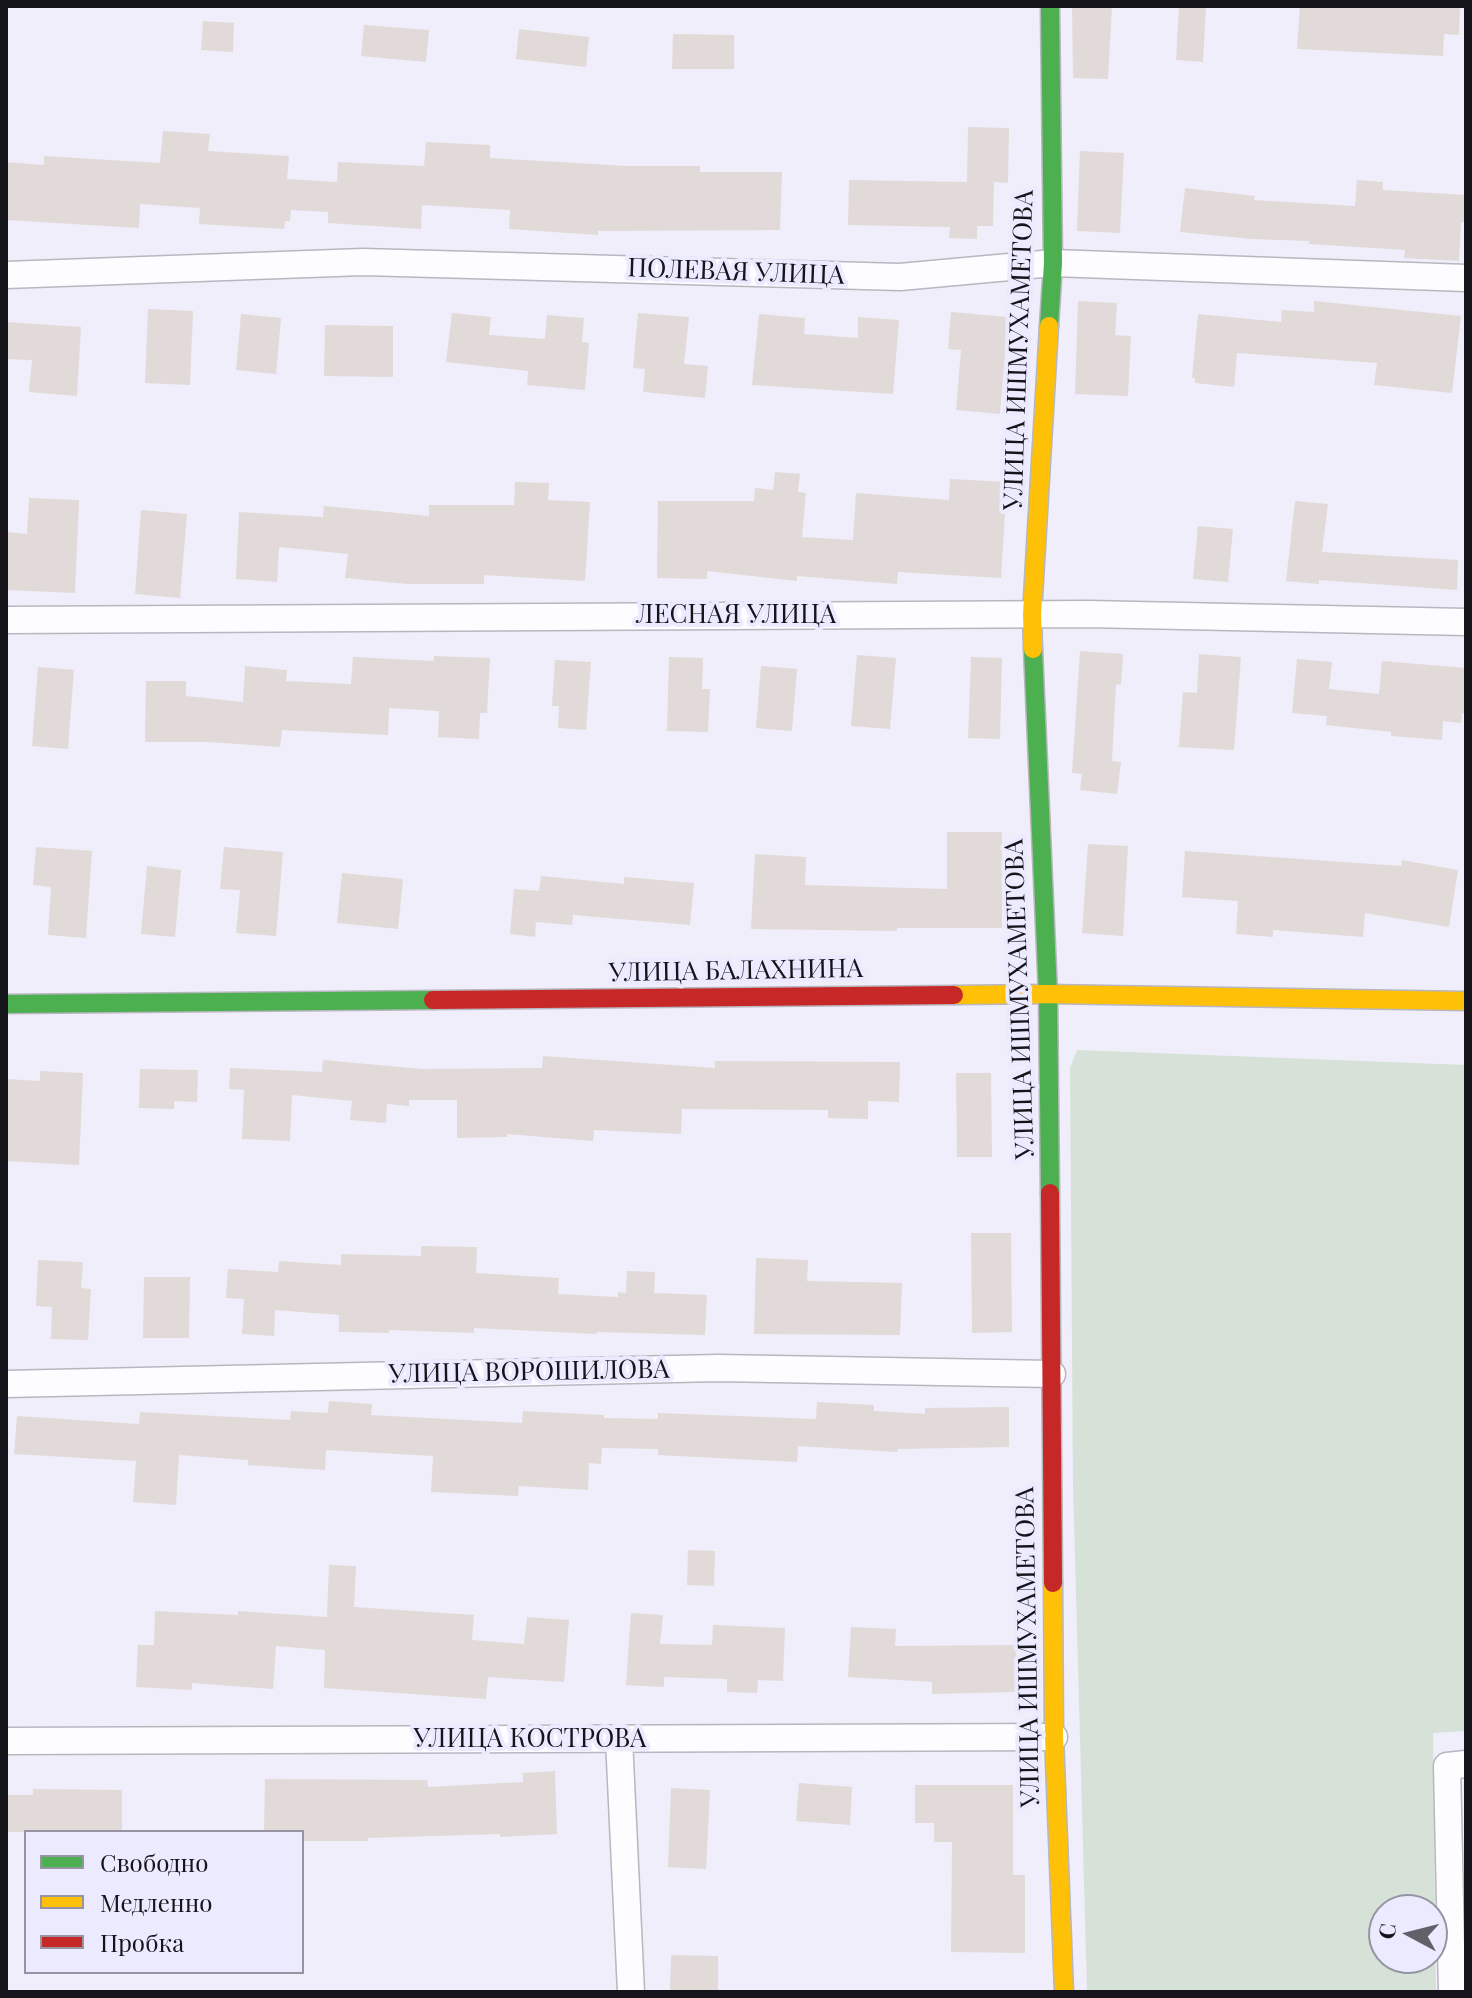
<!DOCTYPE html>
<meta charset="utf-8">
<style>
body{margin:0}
#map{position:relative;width:1472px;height:1998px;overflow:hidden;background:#f0eefa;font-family:"Playfair Display",serif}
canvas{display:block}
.frame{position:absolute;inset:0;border:8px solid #15141b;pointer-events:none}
.legend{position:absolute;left:24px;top:1830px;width:280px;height:144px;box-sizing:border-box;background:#eceafe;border:2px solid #9694a3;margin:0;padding:10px 14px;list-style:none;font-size:24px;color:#15141b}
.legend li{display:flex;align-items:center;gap:16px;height:40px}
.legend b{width:40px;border:2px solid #9694a3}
.north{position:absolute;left:1368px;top:1894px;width:80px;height:80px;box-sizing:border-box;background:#eceafe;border:2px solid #9694a3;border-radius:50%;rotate:277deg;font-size:22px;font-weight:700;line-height:32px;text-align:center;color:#15141b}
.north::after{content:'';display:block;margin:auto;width:28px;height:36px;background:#626069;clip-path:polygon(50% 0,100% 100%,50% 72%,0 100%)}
</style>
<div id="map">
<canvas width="1472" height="1998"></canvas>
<div class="frame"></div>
<ul class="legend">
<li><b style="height:10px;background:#4caf50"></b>Свободно</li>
<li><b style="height:10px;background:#ffc107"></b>Медленно</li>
<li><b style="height:10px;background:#c62828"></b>Пробка</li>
</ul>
<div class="north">С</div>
</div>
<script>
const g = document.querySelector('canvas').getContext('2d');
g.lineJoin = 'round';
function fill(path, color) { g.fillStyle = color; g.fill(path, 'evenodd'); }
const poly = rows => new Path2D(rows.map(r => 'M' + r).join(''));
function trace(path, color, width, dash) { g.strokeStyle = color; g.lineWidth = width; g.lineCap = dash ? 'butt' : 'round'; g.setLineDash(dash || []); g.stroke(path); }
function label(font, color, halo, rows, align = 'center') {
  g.font = font + ' "Playfair Display",serif'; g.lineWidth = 8; g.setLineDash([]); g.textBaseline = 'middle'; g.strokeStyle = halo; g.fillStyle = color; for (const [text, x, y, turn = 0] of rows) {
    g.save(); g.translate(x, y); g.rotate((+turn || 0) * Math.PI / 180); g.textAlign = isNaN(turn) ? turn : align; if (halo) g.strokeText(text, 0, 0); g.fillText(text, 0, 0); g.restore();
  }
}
const green = poly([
 [1077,1050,1466,1065,1466,1731,1433,1733,1436,1992,1087,1992,1073,1485,1070,1068],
 [1384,1910,1432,1910,1432,1958,1384,1958]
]);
const building = poly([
 [1072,6,1112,6,1108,79,1073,78],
 [1179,6,1206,6,1203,62,1176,60],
 [1300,6,1460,6,1459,35,1444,34,1443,56,1297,49],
 [203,21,234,23,233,52,201,50],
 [364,25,429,30,426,62,361,56],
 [519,29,589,37,586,67,516,59],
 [673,34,734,35,734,69,672,69],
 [968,127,1009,128,1008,183,994,182,993,226,977,226,977,239,949,238,950,227,848,225,849,180,967,182],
 [163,131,210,134,208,151,289,156,287,179,337,182,338,162,424,166,426,142,490,145,490,158,627,166,700,166,700,172,782,172,780,230,598,231,598,235,509,229,510,210,422,205,421,229,328,223,328,212,291,210,290,221,285,221,284,229,199,224,200,208,140,204,139,228,6,220,6,162,44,165,44,156,160,163],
 [1080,151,1124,153,1120,233,1077,231],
 [1357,180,1383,182,1383,190,1466,195,1466,222,1461,222,1459,261,1404,258,1405,250,1309,244,1309,241,1251,239,1180,232,1185,188,1255,196,1254,200,1355,206],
 [1078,301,1117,303,1115,335,1131,336,1128,396,1075,394],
 [1314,301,1461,316,1452,393,1374,385,1377,363,1237,353,1234,387,1195,383,1195,378,1192,378,1198,314,1281,322,1282,310,1314,312],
 [148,309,193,311,190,385,145,383],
 [951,312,1008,317,1000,414,956,410,961,350,948,349],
 [452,313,491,317,489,335,545,339,547,315,584,318,582,342,589,343,585,390,527,385,528,371,446,362],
 [638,313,689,317,684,364,708,366,705,398,643,392,645,369,633,368],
 [241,314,281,318,276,374,236,370],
 [759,314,805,318,804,334,858,338,858,317,899,320,893,394,752,385],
 [6,322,81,327,77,396,29,392,32,360,6,359],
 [325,325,393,326,393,377,324,376],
 [775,472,800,474,798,492,806,493,802,537,853,540,856,493,949,500,950,479,1007,482,1001,578,898,572,897,584,797,576,797,581,707,571,707,579,657,578,658,501,754,501,755,488,773,490],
 [515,482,549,483,548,500,590,502,585,581,484,575,484,584,408,584,345,578,348,554,279,547,277,582,236,579,239,512,323,517,324,506,429,516,429,505,514,505],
 [29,498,79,500,75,593,6,590,6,532,27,534],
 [1295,501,1328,504,1322,552,1458,560,1457,590,1319,580,1319,584,1286,581],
 [141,510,187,514,180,598,135,594],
 [1198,526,1233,529,1228,582,1193,579],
 [1080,651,1123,654,1121,685,1116,684,1112,761,1121,762,1117,794,1080,790,1082,774,1072,773],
 [1199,654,1241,657,1234,750,1179,747,1183,692,1197,693],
 [857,655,896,658,890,729,851,726],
 [434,656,490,658,487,713,480,713,479,739,438,737,439,711,389,708,388,735,282,730,280,747,209,742,145,742,146,681,186,681,186,696,243,702,245,666,287,670,286,681,351,684,353,657,434,661],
 [669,657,703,658,702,689,710,689,708,732,667,731],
 [971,657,1002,658,1000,739,968,738],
 [1297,659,1332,662,1329,689,1379,694,1382,661,1466,668,1466,714,1462,713,1461,723,1443,721,1442,740,1391,736,1391,732,1326,725,1327,716,1292,713],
 [555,660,591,662,586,730,558,728,559,706,552,706],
 [761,666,797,669,792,731,756,728],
 [38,667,74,670,68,749,32,746],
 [947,832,1002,832,1002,928,897,928,897,931,751,929,755,854,806,857,805,885,947,889],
 [1088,844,1128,846,1123,936,1082,933],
 [36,847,92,851,86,938,48,935,51,887,33,885],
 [224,847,283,852,276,936,236,933,240,890,220,889],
 [1185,851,1401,866,1402,860,1458,870,1449,927,1365,913,1363,937,1273,930,1273,937,1236,934,1238,901,1182,897],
 [147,866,181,870,175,937,141,934],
 [342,873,403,879,398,929,337,923],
 [541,876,624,884,624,877,694,883,690,925,573,915,572,925,536,922,535,937,510,934,514,889,539,891],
 [543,1056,715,1068,715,1061,900,1062,899,1102,868,1101,868,1119,828,1118,828,1110,682,1109,681,1134,594,1130,593,1141,507,1134,507,1137,457,1138,457,1100,409,1100,409,1106,387,1104,386,1123,350,1120,352,1101,292,1095,290,1141,242,1139,244,1090,229,1089,230,1068,322,1072,323,1060,422,1069,542,1068],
 [140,1069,198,1070,197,1102,174,1101,174,1109,139,1108],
 [40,1071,83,1073,79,1165,6,1161,6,1079,40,1081],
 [956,1073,991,1073,992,1157,957,1157],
 [971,1233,1011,1233,1012,1332,972,1333],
 [421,1246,477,1247,476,1273,559,1278,558,1294,618,1297,618,1292,626,1293,627,1271,655,1272,654,1293,707,1295,705,1335,597,1332,596,1334,474,1328,474,1333,389,1330,389,1333,339,1332,339,1315,275,1310,274,1336,242,1334,244,1299,226,1298,228,1269,278,1272,279,1261,341,1265,341,1254,421,1256],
 [756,1258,808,1260,807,1281,902,1283,900,1335,754,1334],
 [38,1260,83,1262,81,1288,91,1289,88,1340,51,1339,52,1307,36,1306],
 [144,1277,190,1277,189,1338,143,1338],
 [329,1401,372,1404,371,1415,522,1423,523,1411,604,1415,604,1418,658,1419,658,1413,816,1419,817,1402,874,1405,874,1411,925,1414,925,1408,1009,1407,1009,1447,898,1449,897,1452,798,1446,797,1462,658,1455,658,1449,602,1448,601,1464,589,1463,588,1490,519,1486,518,1496,431,1492,433,1456,326,1450,325,1470,248,1465,248,1460,179,1455,176,1505,133,1502,136,1461,14,1454,17,1416,139,1424,140,1412,290,1420,291,1411,328,1413],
 [688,1550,715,1551,714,1586,687,1585],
 [329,1565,356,1566,354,1607,474,1615,472,1640,524,1644,527,1617,569,1620,564,1682,488,1677,486,1699,324,1688,325,1650,276,1646,273,1689,192,1683,192,1690,136,1687,138,1645,154,1645,155,1611,238,1615,238,1611,327,1617],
 [631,1613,663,1615,660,1644,712,1645,713,1625,785,1628,783,1681,758,1680,757,1693,727,1692,727,1679,664,1677,664,1687,626,1685],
 [851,1627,896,1629,895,1646,1016,1645,1017,1692,932,1694,932,1682,848,1677],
 [555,1771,557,1834,500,1837,500,1834,368,1838,368,1841,302,1841,302,1832,264,1832,265,1779,427,1780,428,1787,523,1782,523,1773],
 [799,1783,852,1787,850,1825,796,1821],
 [915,1785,1013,1785,1013,1875,1025,1875,1025,1953,951,1952,952,1842,934,1842,934,1823,915,1823],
 [671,1788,710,1790,706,1869,668,1867],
 [33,1789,122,1790,122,1832,6,1832,6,1795,33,1795],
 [671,1955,718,1956,718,1992,670,1992]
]);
const street = poly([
 [6,275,363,262,900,277,1053,263,1466,278],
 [6,620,1088,614,1466,622],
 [6,1384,718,1368,1052,1374],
 [619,1739,631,1992],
 [6,1741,1054,1737],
 [1452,1992,1447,1766,1466,1764]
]);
const fast = poly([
 [1049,326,1053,263,1050,6],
 [1033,649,1048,994,1050,1193],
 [6,1004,433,1000]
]);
const slow = poly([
 [1033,649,1032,614,1049,326],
 [954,995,1048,994,1466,1001],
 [1053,1583,1054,1737,1064,1992]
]);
const jam = poly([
 [433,1000,954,995],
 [1050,1193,1053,1583]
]);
const streetNames = [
 ["ПОЛЕВАЯ УЛИЦА",736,272,2],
 ["УЛИЦА ИШМУХАМЕТОВА",1019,350,-88],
 ["ЛЕСНАЯ УЛИЦА",736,615],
 ["УЛИЦА БАЛАХНИНА",736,971,-1],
 ["УЛИЦА ИШМУХАМЕТОВА",1020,999,-92],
 ["УЛИЦА ВОРОШИЛОВА",529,1372,-1],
 ["УЛИЦА ИШМУХАМЕТОВА",1028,1647,-91],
 ["УЛИЦА КОСТРОВА",530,1739]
];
fill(green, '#d6e2d7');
fill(building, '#e1dad8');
trace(street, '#b8b6bf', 29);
trace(fast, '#b8b6bf', 21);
trace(slow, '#b8b6bf', 21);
trace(jam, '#b8b6bf', 21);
trace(street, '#fdfcfe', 26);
trace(fast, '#4caf50', 18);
trace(slow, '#ffc107', 18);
trace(jam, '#c62828', 18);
label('26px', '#15141b', '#eceafe', streetNames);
</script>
